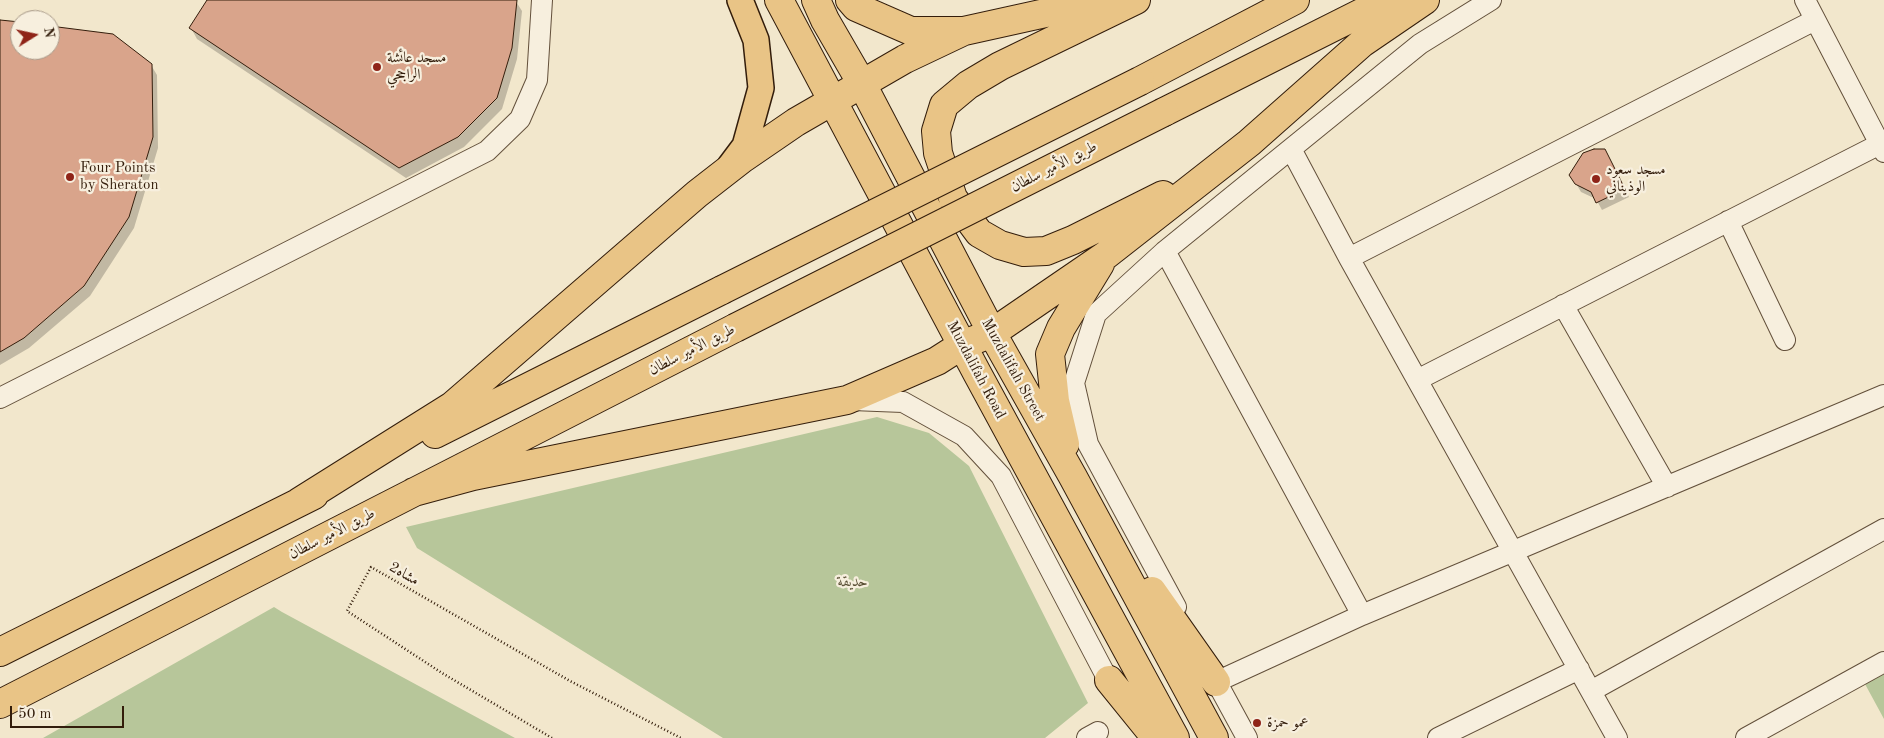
<!DOCTYPE html>
<meta charset="utf-8">
<style>
body{margin:0}
#map{position:relative;width:1884px;height:738px;overflow:hidden;background:#f2e7cc;font-family:"Old Standard TT",serif}
canvas{display:block}
.north{position:absolute;left:10px;top:10px;width:50px;height:50px;box-sizing:border-box;background:#f7efde;border:1px solid #a99b8a;border-radius:50%;rotate:80deg;font-size:14px;font-weight:700;line-height:20px;text-align:center;color:#331d0b}
.north::after{content:'';display:block;margin:auto;width:18px;height:22px;background:#8f2418;clip-path:polygon(50% 0,100% 100%,50% 72%,0 100%)}
.scale{position:absolute;left:10px;top:706px;width:114px;height:22px;box-sizing:border-box;border:2px solid #331d0b;border-top:0;padding-left:6px;font-size:15px;line-height:18px;white-space:nowrap;color:#331d0b;-webkit-text-stroke:4px #f7efde;paint-order:stroke}
</style>
<div id="map">
<canvas width="1884" height="738"></canvas>
<div class="north">N</div>
<div class="scale">50 m</div>
</div>
<script>
const g = document.querySelector('canvas').getContext('2d');
g.lineJoin = 'round';
function fill(path, color) { g.fillStyle = color; g.fill(path, 'evenodd'); }
const poly = rows => new Path2D(rows.map(r => 'M' + r).join(''));
function trace(path, color, width, dash) { g.strokeStyle = color; g.lineWidth = width; g.lineCap = dash ? 'butt' : 'round'; g.setLineDash(dash || []); g.stroke(path); }
function label(font, color, halo, rows, align = 'center') {
  g.font = font + ' "Old Standard TT",Amiri,serif'; g.lineWidth = 4.5; g.setLineDash([]); g.textBaseline = 'middle'; g.strokeStyle = halo; g.fillStyle = color; for (const [text, x, y, turn = 0] of rows) {
    g.save(); g.translate(x, y); g.rotate((+turn || 0) * Math.PI / 180); g.textAlign = isNaN(turn) ? turn : align; if (halo) g.strokeText(text, 0, 0); g.fillText(text, 0, 0); g.restore();
  }
}
const green = poly([
 [877,417,929,433,969,466,1088,703,1045,738,723,738,417,548,406,527],
 [274,607,282,612,515,738,43,738],
 [1884,673,1884,719,1865,684]
]);
const shadow = poly([
 [209,0,515,0,522,11,517,59,502,109,464,147,406,178,197,39,191,28],
 [0,21,20,24,20,50,50,50,50,27,151,65,157,75,158,148,134,228,90,296,29,348,0,365],
 [1609,158,1629,197,1602,210,1596,199,1581,192,1571,175]
]);
const building = poly([
 [207,0,517,0,512,48,497,98,458,137,399,168,189,28,207,0],
 [0,20,20,22,20,50,50,50,50,26,113,34,152,64,153,137,129,217,84,286,24,338,0,352,0,20],
 [1594,149,1605,149,1625,189,1596,203,1591,192,1575,184,1569,175,1583,153,1594,149]
]);
const path = poly([
 [552,738,442,673,347,611,371,567,570,681,681,738]
]);
const minor = poly([
 [1805,0,1884,152],
 [1291,149,1349,258,1617,738],
 [1728,221,1785,340],
 [1165,251,1362,615],
 [1349,258,1815,20],
 [1563,305,1667,487],
 [1417,380,1880,144],
 [0,398,487,151,520,119,537,80,542,0],
 [852,400,903,402,964,436,1001,476,1115,693],
 [1176,607,1088,444,1074,383,1096,314,1165,251,1420,44,1491,0],
 [1210,670,1247,738],
 [1216,682,1362,615,1884,395],
 [1591,691,1884,529],
 [1087,738,1098,732],
 [1438,738,1579,669],
 [1746,738,1884,662]
]);
const major = poly([
 [730,166,745,146,761,88,756,40,740,0]
]);
const highway = poly([
 [779,0,977,373,1175,738],
 [816,0,825,20,862,84,992,333,1073,477,1214,738],
 [850,0,856,7,911,31,964,31,1104,0],
 [1136,0,1000,66,968,85,944,105,936,131,938,153,953,198,979,233,1000,245,1024,252,1046,251,1073,240,1163,195],
 [1140,81,1295,0],
 [1164,112,1387,0],
 [435,434,722,290],
 [1065,444,1055,401,1050,354,1061,328,1100,264],
 [414,492,473,476,847,400,937,361,962,345,992,333,1106,255,1249,143,1362,43,1425,0],
 [299,502,452,406,697,194,742,159,796,122,905,59,964,31],
 [1152,591,1216,682],
 [0,652,314,495],
 [1109,680,1156,738],
 [0,704,735,328]
]);
const highwayBridge = poly([
 [722,290,1140,81],
 [735,328,1164,112]
]);
const markers = [
 [377,67,5,"#8f2418"],
 [70,177,5,"#8f2418"],
 [1596,179,5,"#8f2418"],
 [1257,723,5,"#8f2418"]
];
const poiNames = [
 ["مسجد عائشة",387,58],
 ["الراجحي",387,75],
 ["Four Points",80,168],
 ["by Sheraton",80,185],
 ["مسجد سعود",1606,170],
 ["الوذيناني",1606,187],
 ["عمو حمزة",1267,723]
];
const streetNames = [
 ["طريق الأمير سلطان",1054,167,-27],
 ["طريق الأمير سلطان",692,350,-27],
 ["Muzdalifah Road",976,370,62],
 ["Muzdalifah Street",1013,370,61],
 ["طريق الأمير سلطان",332,534,-27],
 ["مشاه2",404,574,30]
];
const parkNames = [
 ["حديقة",853,582]
];
fill(green, '#b7c69a');
fill(shadow, '#0003');
fill(building, '#d9a48b');
trace(building, '#331d0b', 1);
trace(minor, '#63503b', 22);
trace(major, '#331d0b', 28);
trace(highway, '#331d0b', 30);
trace(path, '#331d0b', 2.5, [1, 2.5]);
trace(minor, '#f7efde', 20);
trace(major, '#e9c486', 25);
trace(highway, '#e9c486', 28);
trace(highwayBridge, '#331d0b', 30, []);
trace(highwayBridge, '#e9c486', 28);
for (const [x, y, r, color] of markers) { const dot = new Path2D(); dot.arc(x, y, r, 0, 2 * Math.PI); g.fillStyle = color; g.fill(dot); trace(dot, '#f7efde', 2); }
label('15px', '#331d0b', '#f7efde', poiNames, 'left');
label('15px', '#331d0b', '#f7efde', streetNames);
label('italic 15px', '#5b5036', '#f7efde', parkNames);
</script>
